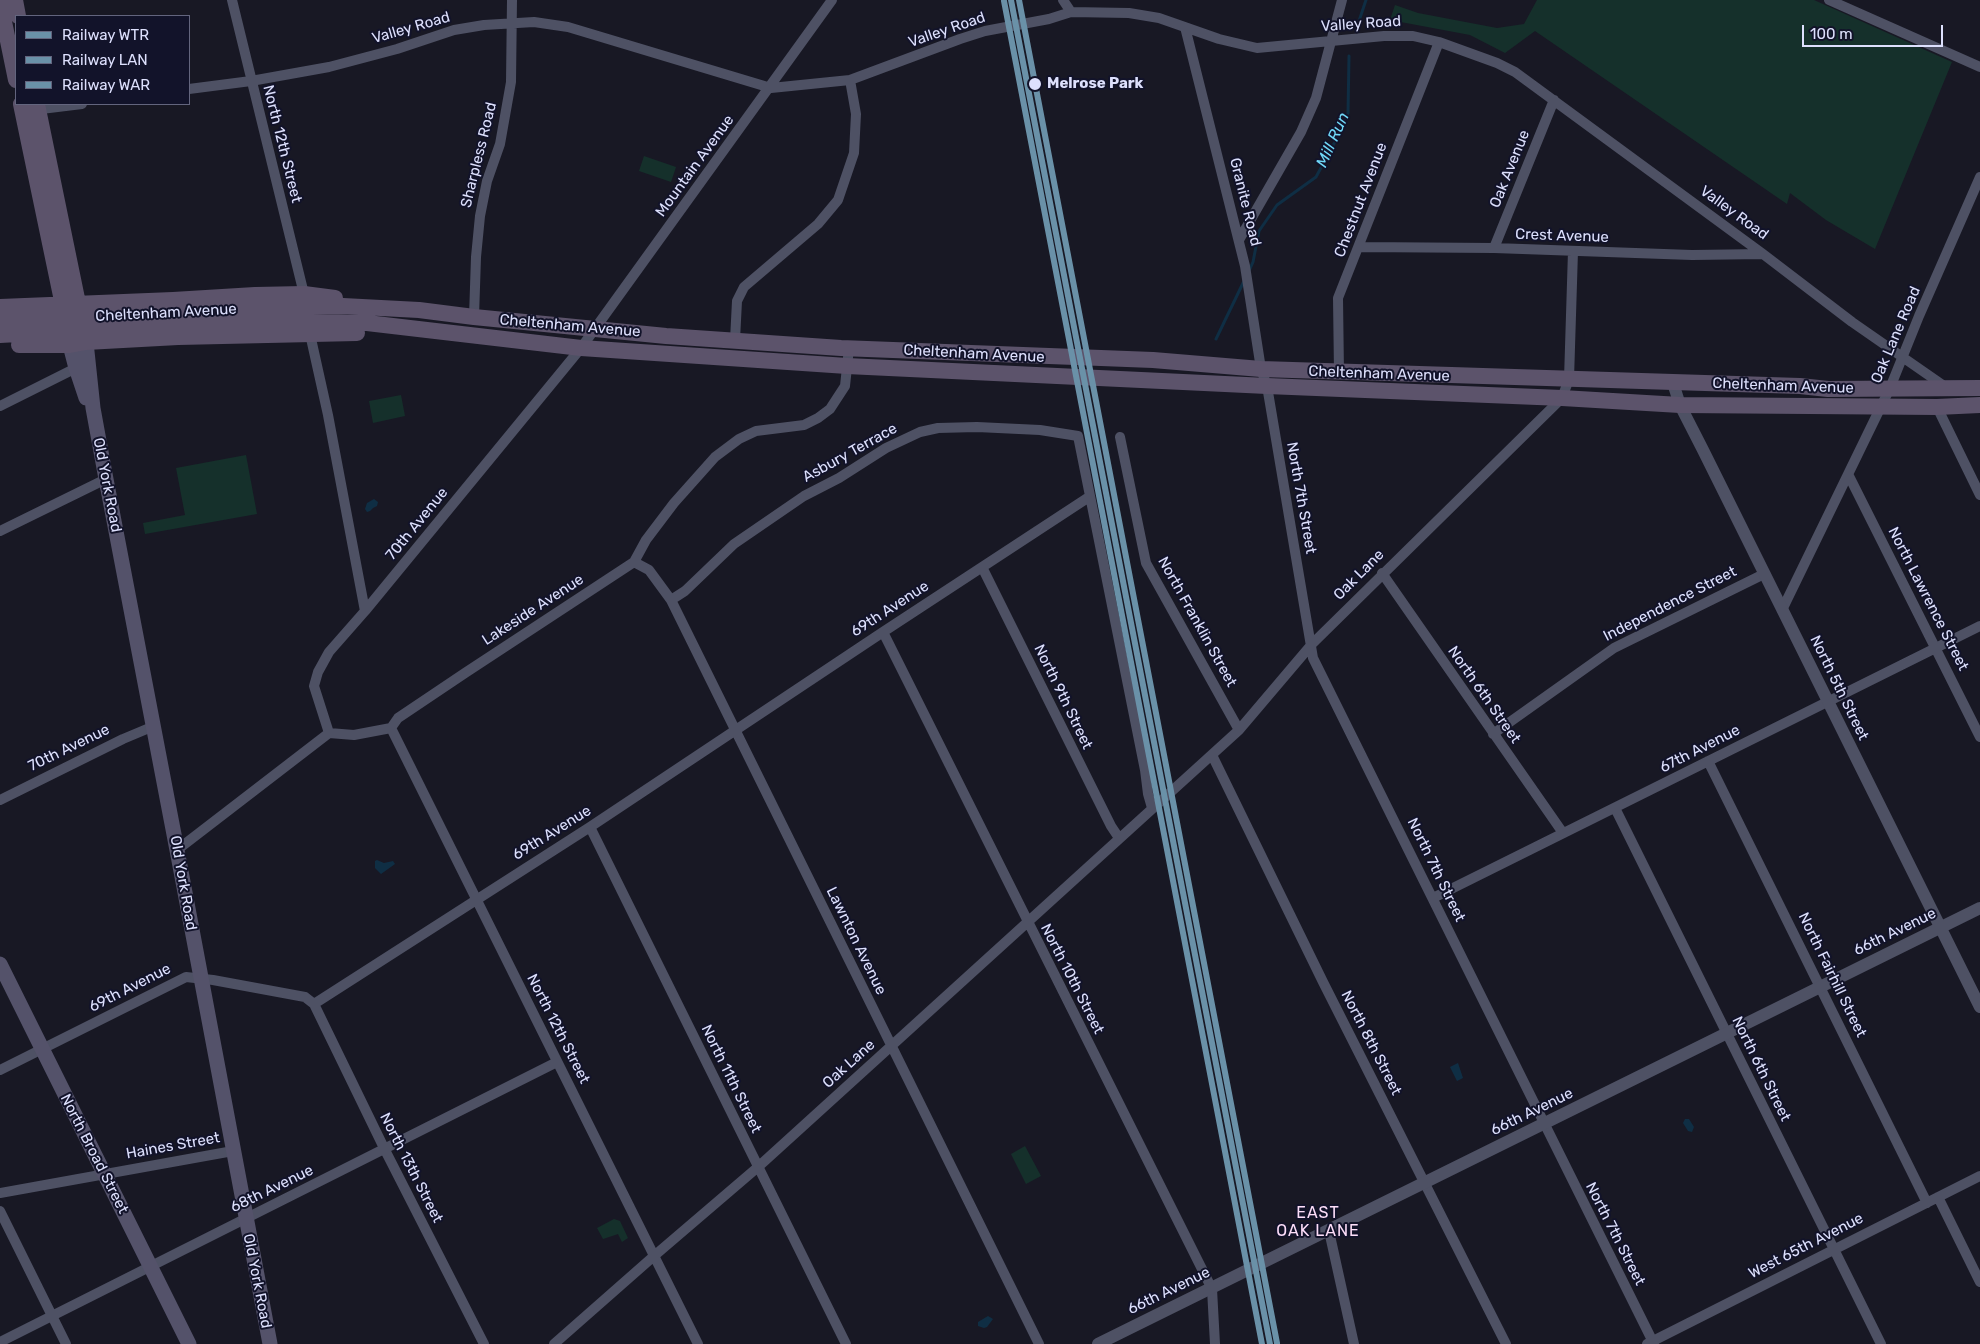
<!DOCTYPE html>
<style>
body{margin:0}
#map{position:relative;width:1980px;height:1344px;overflow:hidden;background:#181824;font-family:Rubik,sans-serif}
canvas{display:block}
.legend{position:absolute;left:15px;top:15px;width:175px;height:90px;box-sizing:border-box;background:#12132a;border:1px solid #63657e;margin:0;padding:6px 9px;list-style:none;font-size:15px;color:#dde0fd}
.legend li{display:flex;align-items:center;gap:10px;height:25px}
.legend b{width:25px;border:1px solid #63657e}
.scale{position:absolute;left:1802px;top:25px;width:141px;height:22px;box-sizing:border-box;border:2px solid #dde0fd;border-top:0;padding-left:6px;font-size:15px;line-height:18px;white-space:nowrap;color:#dde0fd;-webkit-text-stroke:4px #12132a;paint-order:stroke}
</style>
<div id="map">
<canvas width="1980" height="1344"></canvas>
<ul class="legend">
<li><b style="height:6px;background:#6a91a8"></b>Railway WTR</li>
<li><b style="height:6px;background:#6a91a8"></b>Railway LAN</li>
<li><b style="height:6px;background:#6a91a8"></b>Railway WAR</li>
</ul>
<div class="scale">100 m</div>
</div>
<script>
const g = document.querySelector('canvas').getContext('2d');
g.lineJoin = 'round';
function fill(path, color) { g.fillStyle = color; g.fill(path, 'evenodd'); }
const poly = rows => new Path2D(rows.map(r => 'M' + r).join(''));
function trace(path, color, width, dash) { g.strokeStyle = color; g.lineWidth = width; g.lineCap = dash ? 'butt' : 'round'; g.setLineDash(dash || []); g.stroke(path); }
function label(font, color, halo, rows, align = 'center') {
  g.font = font + ' Rubik,sans-serif'; g.lineWidth = 4; g.setLineDash([]); g.textBaseline = 'middle'; g.strokeStyle = halo; g.fillStyle = color; for (const [text, x, y, turn = 0] of rows) {
    g.save(); g.translate(x, y); g.rotate((+turn || 0) * Math.PI / 180); g.textAlign = isNaN(turn) ? turn : align; if (halo) g.strokeText(text, 0, 0); g.fillText(text, 0, 0); g.restore();
  }
}
const green = poly([
 [1537,0,1814,0,1952,62,1875,249,1826,220,1790,193,1787,204,1535,31,1505,53,1470,35,1390,20,1395,5,1418,13,1497,28,1524,24],
 [644,156,676,167,671,182,639,171],
 [401,395,405,416,373,423,369,401],
 [246,455,257,514,145,534,143,523,185,515,176,468],
 [1025,1146,1041,1176,1026,1184,1011,1154],
 [614,1219,620,1221,628,1238,622,1242,618,1234,603,1239,597,1228]
]);
const water = poly([
 [374,499,378,502,377,506,373,508,370,511,367,512,365,509,367,503],
 [377,860,384,863,393,861,395,864,381,874,375,868,375,861],
 [1458,1063,1463,1078,1457,1081,1450,1067],
 [1685,1119,1689,1119,1694,1127,1692,1132,1688,1131,1683,1123],
 [988,1316,993,1319,987,1327,984,1328,978,1326,978,1322]
]);
const stream = poly([
 [1357,27,1366,0],
 [1249,271,1253,262,1259,231,1277,205,1316,177,1336,140,1348,113,1349,56],
 [1216,339,1244,281]
]);
const minor = poly([
 [232,0,304,294],
 [1063,0,1071,12],
 [1829,0,1980,67],
 [1185,27,1245,266,1261,369,1267,386,1313,658,1654,1344],
 [189,89,251,81,329,67,397,49,454,30,484,25,534,22,568,27,771,88,850,80,960,39,985,31,1049,19,1071,12,1129,13,1159,18,1219,39,1257,48,1384,36,1413,36,1439,42,1497,63,1515,72,1763,254,1852,322,1947,388],
 [33,110,82,104],
 [1239,240,1301,132,1316,98,1342,0],
 [1360,247,1494,248,1692,255,1763,254],
 [1494,248,1554,100],
 [474,317,476,257,480,216,487,181,500,144,511,82,512,0],
 [310,334,328,415,365,611],
 [735,340,737,301,744,287,818,224,838,200,854,153,856,114,850,80],
 [1339,373,1338,298,1439,42],
 [0,406,76,368],
 [1937,407,1980,495],
 [1120,437,1146,563,1239,730],
 [1849,476,1980,737],
 [0,531,106,479],
 [634,562,649,570,671,600,1039,1344],
 [982,567,1111,826,1119,838],
 [1382,573,1563,833],
 [671,600,685,591,734,544,804,496,839,478,886,448,920,432,938,428,977,427,1040,430,1078,436,1145,770,1148,794,1152,808],
 [1782,610,1890,388,1919,316,1980,177],
 [883,632,1212,1289,1215,1344],
 [391,728,698,1344],
 [329,733,314,686,318,672,329,652,365,611,581,348,832,0],
 [1493,734,1614,648,1764,574],
 [1212,755,1323,982,1506,1344],
 [1708,761,1927,1203],
 [0,800,123,739,154,726],
 [1615,808,1881,1344],
 [590,827,846,1344],
 [177,850,329,733,354,735,391,728,398,718,465,673,634,562,646,540,674,503,715,457,739,439,756,431,804,425,818,418,830,409,845,386,849,348],
 [1433,898,1980,626],
 [314,1004,385,1150,484,1344],
 [0,1070,186,977,213,980,305,997,314,1004,590,827,883,632,1089,497],
 [0,1193,233,1151],
 [1938,1197,1980,1282],
 [0,1211,66,1344],
 [1329,1231,1354,1344],
 [0,1342,557,1062],
 [554,1344,654,1256,758,1167,1239,730,1312,644,1562,398,1569,379,1573,251],
 [1647,1344,1980,1176]
]);
const tertiary = poly([
 [1673,383,1680,405,1703,450,1980,1007],
 [1098,1344,1980,908]
]);
const primary = poly([
 [86,342,93,408,106,479,177,850,270,1344],
 [70,345,76,368,86,398],
 [0,964,189,1344]
]);
const trunk = poly([
 [15,0,18,16],
 [0,2,16,80],
 [21,104,65,315],
 [37,104,80,313],
 [0,307,173,300,255,295,304,294,335,298],
 [0,321,281,307,343,306,419,310,474,317,666,336,841,348,1153,360,1261,369,1800,386,1828,389,1980,388],
 [0,335,254,321,367,323,581,348,847,366,1267,386,1562,398,1680,405,1937,407,1980,405],
 [19,345,70,345,86,342,178,337,357,333]
]);
const rail1 = poly([
 [1011,0,1270,1344]
]);
const rail2 = poly([
 [1004,1,1262,1344]
]);
const rail3 = poly([
 [1019,0,1277,1343]
]);
const markers = [
 [1035,84,7,"#dde0fd"]
];
const streetNames = [
 ["Valley Road",1361,24,-4],
 ["Valley Road",411,28,-16],
 ["Valley Road",947,30,-19],
 ["North 12th Street",282,144,76],
 ["Sharpless Road",479,155,-76],
 ["Mountain Avenue",695,166,-54],
 ["Oak Avenue",1510,169,-68],
 ["Chestnut Avenue",1361,200,-69],
 ["Granite Road",1245,202,76],
 ["Valley Road",1734,213,36],
 ["Crest Avenue",1562,236,2],
 ["Cheltenham Avenue",166,313,-3],
 ["Cheltenham Avenue",570,326,5],
 ["Oak Lane Road",1896,335,-67],
 ["Cheltenham Avenue",974,354,3],
 ["Cheltenham Avenue",1379,374,2],
 ["Cheltenham Avenue",1783,386,2],
 ["Asbury Terrace",850,453,-29],
 ["Old York Road",107,485,79],
 ["North 7th Street",1301,498,80],
 ["70th Avenue",417,524,-51],
 ["Oak Lane",1359,575,-45],
 ["North Lawrence Street",1928,599,63],
 ["Independence Street",1670,604,-27],
 ["69th Avenue",890,609,-33],
 ["Lakeside Avenue",533,610,-33],
 ["North Franklin Street",1197,622,61],
 ["North 5th Street",1839,688,64],
 ["North 6th Street",1484,695,55],
 ["North 9th Street",1063,697,64],
 ["70th Avenue",69,748,-26],
 ["67th Avenue",1700,749,-27],
 ["69th Avenue",552,833,-32],
 ["North 7th Street",1436,870,64],
 ["Old York Road",183,883,80],
 ["66th Avenue",1895,932,-26],
 ["Lawnton Avenue",856,941,64],
 ["North Fairhill Street",1832,975,64],
 ["North 10th Street",1072,979,63],
 ["69th Avenue",130,988,-27],
 ["North 12th Street",558,1029,63],
 ["North 8th Street",1371,1043,63],
 ["Oak Lane",849,1064,-42],
 ["North 6th Street",1761,1069,64],
 ["North 11th Street",731,1079,64],
 ["66th Avenue",1532,1112,-26],
 ["Haines Street",173,1146,-10],
 ["North Broad Street",94,1154,63],
 ["North 13th Street",411,1168,63],
 ["68th Avenue",272,1189,-26],
 ["North 7th Street",1615,1234,63],
 ["West 65th Avenue",1806,1246,-27],
 ["Old York Road",257,1281,79],
 ["66th Avenue",1169,1291,-26]
];
const stopNames = [
 ["Melrose Park",1047,84]
];
const waterNames = [
 ["Mill Run",1333,140,-66]
];
const neighbourhoodNames = [
 ["EAST",1318,1213],
 ["OAK LANE",1318,1231]
];
fill(green, '#15302b');
fill(water, '#0f2e44');
trace(stream, '#0f2e44', 3);
trace(minor, '#4e5164', 10);
trace(tertiary, '#4e5164', 12);
trace(primary, '#54526a', 15);
trace(trunk, '#5c536b', 16);
trace(rail1, '#6a91a8', 6);
trace(rail2, '#6a91a8', 6);
trace(rail3, '#6a91a8', 6);
for (const [x, y, r, color] of markers) { const dot = new Path2D(); dot.arc(x, y, r, 0, 2 * Math.PI); g.fillStyle = color; g.fill(dot); trace(dot, '#12132a', 2); }
label('15px', '#dde0fd', '#12132a', streetNames);
label('bold 15px', '#dde0fd', '#12132a', stopNames, 'left');
label('italic 16px', '#70d8f8', '#12132a', waterNames);
g.letterSpacing = '1px';
label('16px', '#fddef9', '#12132a', neighbourhoodNames);
g.letterSpacing = '0px';
</script>
